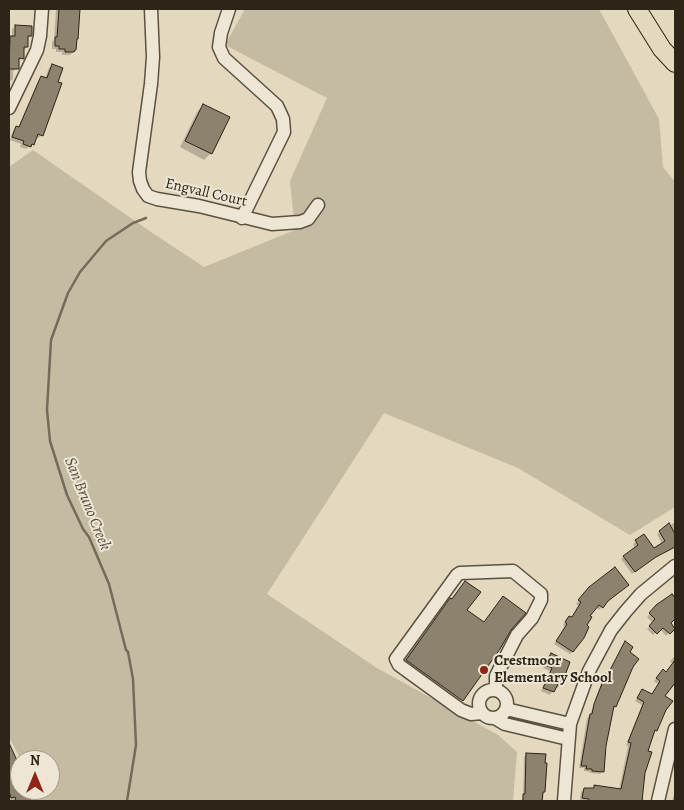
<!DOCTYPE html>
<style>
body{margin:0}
#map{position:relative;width:684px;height:810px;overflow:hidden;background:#e4d9be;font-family:Alegreya,serif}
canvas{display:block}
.frame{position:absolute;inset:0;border:10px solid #2e2417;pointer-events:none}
.north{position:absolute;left:10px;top:750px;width:50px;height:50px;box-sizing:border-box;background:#ede6d5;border:1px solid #a19889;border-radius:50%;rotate:0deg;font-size:14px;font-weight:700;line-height:20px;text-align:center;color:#2e2417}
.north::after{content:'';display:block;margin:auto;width:18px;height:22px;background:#8f2418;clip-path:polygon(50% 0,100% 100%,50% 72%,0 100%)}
</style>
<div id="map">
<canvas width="684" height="810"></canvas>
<div class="frame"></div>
<div class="north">N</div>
</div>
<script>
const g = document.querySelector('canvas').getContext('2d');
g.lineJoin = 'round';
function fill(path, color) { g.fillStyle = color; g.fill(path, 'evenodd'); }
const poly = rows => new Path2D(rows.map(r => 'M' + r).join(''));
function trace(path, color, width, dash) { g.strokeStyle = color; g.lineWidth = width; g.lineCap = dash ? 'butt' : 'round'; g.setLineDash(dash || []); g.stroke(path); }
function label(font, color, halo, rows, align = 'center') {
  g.font = font + ' Alegreya,serif'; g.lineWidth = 4; g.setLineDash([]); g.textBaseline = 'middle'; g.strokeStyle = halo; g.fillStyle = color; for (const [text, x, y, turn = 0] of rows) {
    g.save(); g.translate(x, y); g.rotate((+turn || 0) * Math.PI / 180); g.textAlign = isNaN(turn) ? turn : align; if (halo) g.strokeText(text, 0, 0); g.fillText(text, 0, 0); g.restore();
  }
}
const green = poly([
 [245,9,599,9,659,119,663,167,675,182,675,507,630,535,518,468,384,413,267,594,377,668,498,735,517,752,513,801,35,801,32,790,50,790,50,760,21,760,9,737,9,167,33,150,148,230,204,267,295,230,290,181,327,98,225,45]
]);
const shadow = poly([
 [56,9,79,9,77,38,73,52,70,55,62,55,62,52,56,52,56,49,52,49,52,42,54,40],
 [15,26,30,36,27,39,27,47,24,50,22,58,18,61,18,68,13,71,13,79,9,82,9,39,12,37,12,29],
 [52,65,42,135,38,138,36,137,33,144,26,149,20,147,21,144,10,140,13,131,18,128,38,81,42,77,45,78,49,68],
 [203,105,211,153,204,160,180,147,197,112],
 [675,522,675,547,652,559,632,574,621,559,635,548,633,544,643,536,653,550,662,544,657,534],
 [465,583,465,610,483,623,503,598,510,629,499,649,456,706,400,666,444,606],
 [586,591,605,603,599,610,596,607,588,617,573,651,570,654,554,644,565,627,563,625,566,620,569,617,571,618,579,606,576,604],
 [675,593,675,618,669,623,674,628,666,636,660,629,653,635,647,629,653,623,647,617,657,606],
 [625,643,632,667,615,706,612,710,605,746,603,771,600,774,590,773,590,772,584,771,584,768,579,768,587,718,590,715,604,675,608,673],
 [551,655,560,685,557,688,555,687,550,695,541,691,550,671,543,668],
 [675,656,675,687,672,685,663,697,665,710,656,730,653,734,646,752,647,761,641,798,644,798,643,801,580,801,581,792,584,789,592,789,595,786,619,790,628,746,626,745,642,705,635,701,642,691,651,695,658,684,654,681,660,674,666,673,673,664,670,661],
 [9,746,20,771,20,790,27,790,30,801,9,801],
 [526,754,545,772,543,801,521,801,523,796,524,757],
 [675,792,675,801,674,801,672,800]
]);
const stream = poly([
 [127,801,136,745,133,679,128,652,126,650,109,584,89,537,83,529,67,495,50,441,47,410,51,340,68,293,80,272,106,241,133,223,146,218]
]);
const building = poly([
 [59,9,80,9,78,39,77,39,76,50,75,50,74,52,65,52,65,49,59,49,59,46,55,46,55,37,57,37,59,9],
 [15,25,32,26,32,36,28,36,28,47,24,47,24,59,19,58,19,69,9,69,10,36,15,36,15,25],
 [52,64,63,68,58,82,62,83,43,136,38,134,34,145,32,144,31,147,23,144,24,141,12,137,16,126,19,127,41,76,47,78,52,64],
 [203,104,230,117,212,154,185,141,203,104],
 [669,523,675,534,675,547,656,557,635,572,623,556,638,545,635,540,644,534,654,548,665,541,659,531,669,523],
 [615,567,629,585,608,601,603,608,599,605,590,616,592,617,587,625,589,627,584,638,573,652,556,641,567,624,565,622,569,616,572,617,581,602,578,600,589,587,615,567],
 [465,581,481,592,467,610,484,622,503,596,526,613,511,630,500,649,463,701,406,660,450,598,452,599,465,581],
 [672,594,675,598,675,619,671,623,675,629,670,634,663,628,657,634,649,626,655,619,649,613,656,605,672,594],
 [625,641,633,647,630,652,639,659,633,667,616,707,614,706,606,746,604,772,592,771,592,769,586,769,587,766,581,766,590,714,592,714,594,704,607,671,609,672,625,641],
 [551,653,570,662,561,686,558,684,554,692,543,688,552,668,545,665,551,653],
 [675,660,675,683,665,696,673,701,666,710,657,731,655,730,648,751,652,752,645,773,642,801,589,801,589,799,582,798,584,788,594,788,594,785,621,789,631,743,628,742,644,702,637,698,642,689,652,694,660,681,656,678,663,669,666,672,675,660],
 [9,743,20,767,20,790,33,790,33,792,29,793,31,801,16,801,15,797,11,798,9,791,9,743],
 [526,753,546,754,545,763,547,763,545,792,543,792,542,801,523,801,523,794,525,794,526,753]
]);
const minor = poly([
 [151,9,153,57,151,84,139,172,140,181,143,189,148,196,157,199,199,206,272,224,300,222,308,219,318,205],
 [229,9,221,33,219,47,224,58,277,106,283,119,284,132,242,218],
 [9,108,37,50,40,36,42,9],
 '479 704a14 14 0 1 1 28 0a14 14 0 1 1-28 0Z',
 [506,709,570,724],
 [482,713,471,714,461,710,399,665,396,659,457,575,460,573,513,571,541,594,541,600,532,618,517,635,496,676,496,690],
 [495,718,505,724,568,739],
 [564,801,570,724,589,671,611,630,626,611,641,594,675,566],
 [658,801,675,729]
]);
const highway = poly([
 [637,9,662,49,675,63]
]);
const markers = [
 [484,670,5,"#8f2418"]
];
const streetNames = [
 ["Engvall Court",206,193,13]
];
const poiNames = [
 ["Crestmoor",494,661],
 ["Elementary School",494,678]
];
const waterNames = [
 ["San Bruno Creek",87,504,68]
];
fill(green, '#c5baa2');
fill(shadow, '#0003');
trace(stream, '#766b59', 2.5);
fill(building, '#8d826e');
trace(building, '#2e2417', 1);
trace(minor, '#5c5141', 15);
trace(highway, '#2e2417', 20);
trace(minor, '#ede6d5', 12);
trace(highway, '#e4d9be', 18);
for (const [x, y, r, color] of markers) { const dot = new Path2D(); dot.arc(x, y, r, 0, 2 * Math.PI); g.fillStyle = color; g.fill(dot); trace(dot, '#ede6d5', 2); }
label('15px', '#2e2417', '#ede6d5', streetNames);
label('bold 15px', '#2e2417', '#ede6d5', poiNames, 'left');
label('italic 16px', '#584e3e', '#ede6d5', waterNames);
</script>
